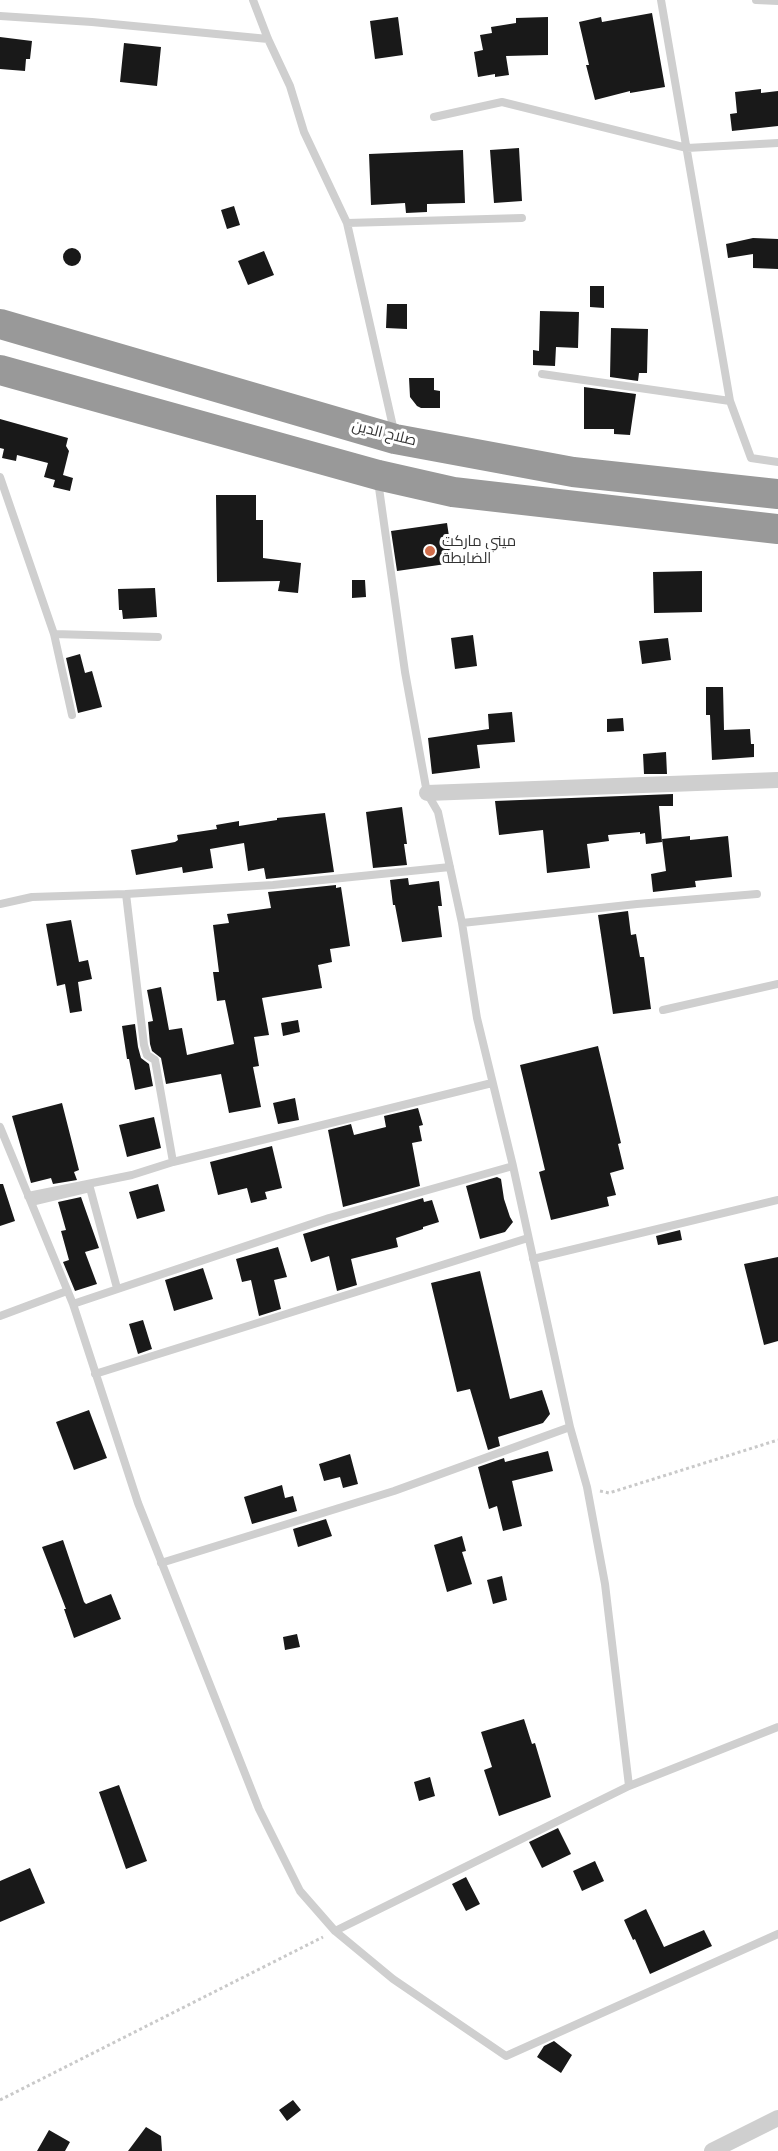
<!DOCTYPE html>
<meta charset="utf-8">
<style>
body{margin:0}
canvas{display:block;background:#fff}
</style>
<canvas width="778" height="2151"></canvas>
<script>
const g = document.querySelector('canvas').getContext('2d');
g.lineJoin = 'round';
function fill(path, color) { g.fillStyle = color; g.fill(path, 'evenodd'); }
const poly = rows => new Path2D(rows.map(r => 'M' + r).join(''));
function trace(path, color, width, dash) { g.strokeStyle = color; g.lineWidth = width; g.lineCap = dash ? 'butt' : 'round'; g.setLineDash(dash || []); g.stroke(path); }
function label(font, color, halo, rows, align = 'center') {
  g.font = font + ' Roboto,Cairo,sans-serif'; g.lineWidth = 6; g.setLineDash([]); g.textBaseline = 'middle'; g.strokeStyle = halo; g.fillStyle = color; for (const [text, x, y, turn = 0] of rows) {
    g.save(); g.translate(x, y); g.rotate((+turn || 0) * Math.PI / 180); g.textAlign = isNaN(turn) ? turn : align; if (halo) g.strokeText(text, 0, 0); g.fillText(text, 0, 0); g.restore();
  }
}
const building = poly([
 [652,13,665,87,630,93,630,91,595,100,586,65,589,65,579,22,601,17,602,22],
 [398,17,403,55,375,59,370,21],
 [548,17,548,55,506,56,509,75,495,77,495,74,478,77,474,52,483,50,480,35,492,33,491,27,516,23,516,18],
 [0,37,32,41,30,59,26,59,25,71,0,69],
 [124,43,161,47,157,86,120,82],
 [761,89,761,93,778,91,778,126,732,131,730,114,737,113,735,92],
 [519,148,522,201,494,203,490,150],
 [463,150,465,203,427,204,427,212,406,213,405,203,371,205,369,154],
 [234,206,240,225,227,229,221,210],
 [753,238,778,239,778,269,753,268,753,254,728,258,726,244],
 '63 257a9 9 0 1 1 18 0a9 9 0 1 1-18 0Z',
 [264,251,274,275,248,285,238,261],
 [590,286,604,286,604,308,590,307],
 [387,304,407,304,407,329,386,328],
 [540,311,579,312,578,348,556,347,555,366,533,365,533,350,539,351],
 [611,328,648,329,647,373,639,373,638,381,610,377],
 [409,378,434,378,434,390,440,391,440,408,421,408,417,406,410,397],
 [584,387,636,394,630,435,614,434,614,429,584,429],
 [0,419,68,438,66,446,69,451,63,475,73,478,70,491,53,487,55,480,44,477,48,463,17,455,16,461,2,458,4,449,0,448],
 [216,495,256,495,256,520,263,520,263,558,301,563,298,593,278,591,280,581,217,582],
 [447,523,453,563,397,571,391,531],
 [702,571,702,612,654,613,653,572],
 [352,580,365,580,366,597,352,598],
 [155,588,157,617,123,619,122,610,119,610,118,589],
 [473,635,477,666,455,669,451,638],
 [668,638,671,660,642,664,639,641],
 [80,654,85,673,92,671,102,707,78,713,66,658],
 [706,687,723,687,724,730,750,729,751,744,754,744,754,757,712,760,710,715,706,715],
 [512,712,515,742,477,745,480,768,432,774,428,738,489,729,488,714],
 [623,718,624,731,607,732,607,719],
 [666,752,667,774,644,774,643,754],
 [673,794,673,806,659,806,662,842,646,844,645,833,640,834,640,832,608,835,609,841,587,844,590,868,547,873,543,830,499,835,495,801],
 [402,807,407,844,404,844,407,865,373,868,366,812],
 [325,813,334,872,266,879,264,868,248,871,244,843,210,849,213,868,183,873,182,867,136,875,131,850,175,842,178,840,177,835,217,829,216,825,239,821,239,826,277,820,277,818],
 [690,836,690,840,728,836,732,877,695,881,696,887,653,892,651,874,666,871,662,839],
 [408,878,409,885,439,881,442,906,438,906,442,937,402,942,395,905,393,905,390,880],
 [336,885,336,888,341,887,350,946,330,949,332,962,318,965,322,988,262,998,269,1035,254,1037,259,1066,253,1067,261,1107,229,1113,221,1074,166,1084,161,1058,152,1051,150,1044,148,1022,153,1021,147,990,161,987,169,1030,182,1028,187,1055,234,1044,225,1000,217,1001,213,972,219,972,213,925,229,923,227,914,271,908,268,892],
 [628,911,631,935,636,934,640,957,644,957,651,1009,613,1014,598,915],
 [71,920,79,962,88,960,92,979,78,982,82,1011,70,1013,65,984,57,986,46,924],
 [298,1020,300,1032,283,1036,281,1023],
 [135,1024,138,1047,141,1058,149,1064,153,1086,135,1090,129,1059,127,1059,122,1026],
 [598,1046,621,1143,618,1144,624,1169,610,1173,616,1195,607,1197,609,1206,551,1220,539,1172,545,1170,520,1065],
 [295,1098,299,1120,278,1124,273,1103],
 [62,1103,79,1170,74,1172,77,1180,53,1184,51,1178,31,1183,12,1116],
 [418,1108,423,1125,419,1126,422,1141,412,1143,420,1186,343,1207,328,1130,351,1124,354,1135,386,1127,384,1116],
 [154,1117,161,1148,127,1157,119,1125],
 [272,1146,282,1188,265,1192,267,1199,251,1203,247,1188,218,1195,210,1162],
 [497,1177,501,1179,504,1199,510,1217,513,1222,505,1232,480,1239,466,1186],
 [0,1184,3,1184,15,1221,0,1226],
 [158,1184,165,1211,137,1219,129,1192],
 [81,1197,99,1248,85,1252,97,1284,75,1291,63,1262,69,1260,61,1231,66,1230,58,1202],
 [423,1198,424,1202,432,1200,439,1222,423,1227,423,1229,396,1238,398,1247,351,1259,357,1285,337,1291,329,1256,311,1262,303,1234],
 [680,1230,682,1240,658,1245,656,1236],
 [278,1247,287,1277,274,1280,281,1309,259,1316,251,1280,242,1282,236,1259],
 [778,1257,778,1341,764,1345,744,1264],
 [203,1268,213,1299,174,1311,165,1280],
 [480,1271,510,1399,542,1390,550,1414,543,1423,498,1437,500,1446,488,1450,470,1389,457,1392,431,1283],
 [143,1320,152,1349,138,1354,129,1324],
 [89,1410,107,1458,74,1470,56,1422],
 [548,1451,553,1471,512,1481,522,1526,503,1531,497,1506,489,1509,478,1467,504,1458,505,1462],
 [350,1454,358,1484,343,1488,340,1477,324,1481,319,1464],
 [282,1485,285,1498,293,1496,297,1511,252,1524,244,1497],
 [326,1519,332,1536,298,1547,293,1529],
 [462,1536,466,1551,462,1552,472,1584,447,1592,434,1545],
 [63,1540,84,1602,86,1604,111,1594,121,1619,74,1638,64,1609,66,1609,42,1547],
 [502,1576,507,1600,493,1604,487,1580],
 [297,1634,300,1647,285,1650,283,1637],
 [524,1719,532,1744,535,1743,551,1797,499,1816,484,1770,492,1767,481,1732],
 [430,1777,435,1796,419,1801,414,1782],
 [119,1785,147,1861,126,1869,99,1792],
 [558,1828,571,1854,542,1868,529,1842],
 [595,1861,604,1881,582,1891,573,1871],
 [30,1868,45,1903,0,1922,0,1881],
 [466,1877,480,1904,466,1911,452,1884],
 [646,1909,664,1947,704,1930,712,1946,650,1974,635,1939,633,1940,624,1920],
 [554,2041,572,2055,561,2073,537,2057,544,2046],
 [293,2100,301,2110,287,2121,279,2110],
 [146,2127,161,2136,162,2151,128,2151],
 [49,2130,70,2142,65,2151,37,2151]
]);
const path = poly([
 [600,1491,609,1493,778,1440],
 [0,2100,323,1937]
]);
const lane = poly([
 [253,0,268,39,290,86,304,132,347,223,394,431],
 [661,0,730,401,751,458,778,462],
 [756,0,778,1],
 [0,16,92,22,268,39],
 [434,117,502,102,687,148,778,143],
 [347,223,522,218],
 [542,374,730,401],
 [0,477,54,634,72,715],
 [378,481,405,672,427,793,438,812,462,923,477,1018,513,1166,570,1427,587,1487,605,1584,629,1786],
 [54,634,158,637],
 [126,894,144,1045,147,1055,155,1060,173,1162],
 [0,904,32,897,126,894,273,885,450,867],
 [462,923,637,904,757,894],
 [663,1010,778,984],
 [0,1127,73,1304,138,1503,259,1809,300,1891,335,1931,393,1979,506,2056,778,1934],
 [28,1196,132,1175,173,1162,492,1083],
 [31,1202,90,1188,117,1288],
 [533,1259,778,1200],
 [73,1304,329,1218,513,1166],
 [0,1316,67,1291],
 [95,1374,528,1238],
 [161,1563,394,1491,570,1427],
 [335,1931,629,1786,778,1727]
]);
const street = poly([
 [427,793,778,780],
 [712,2151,778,2118]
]);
const highway = poly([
 [0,324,395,439,573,472,778,494],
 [0,370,378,475,453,492,778,529]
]);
const markers = [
 [430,551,6,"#d16e4c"]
];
const streetNames = [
 ["صلاح الدين",384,434,14]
];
const poiNames = [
 ["ميني ماركت",442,542],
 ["الضابطة",442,559]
];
fill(building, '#191919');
trace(path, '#c9c9c9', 3, [3, 3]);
trace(lane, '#cfcfcf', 8);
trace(street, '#cfcfcf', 16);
trace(highway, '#999', 30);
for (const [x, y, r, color] of markers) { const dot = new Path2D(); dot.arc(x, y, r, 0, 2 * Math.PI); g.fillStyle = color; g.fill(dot); trace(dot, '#fff', 2); }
label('15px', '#323232', '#fff', streetNames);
label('15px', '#323232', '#fff', poiNames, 'left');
</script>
